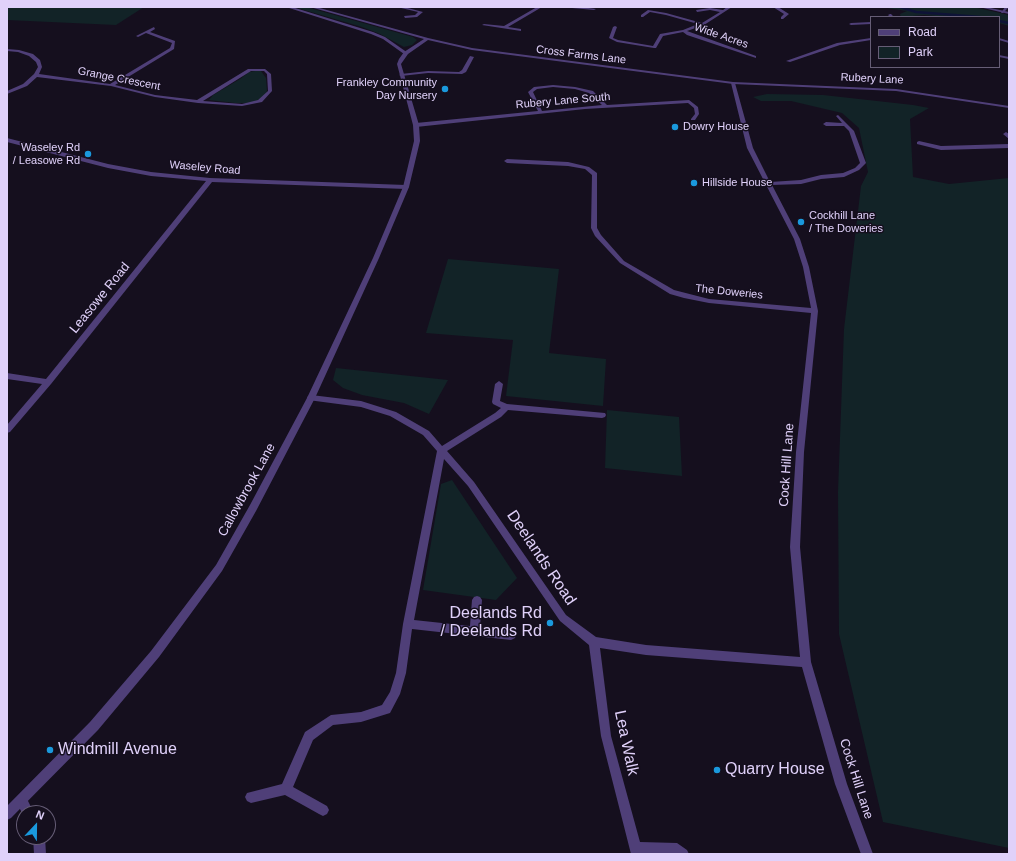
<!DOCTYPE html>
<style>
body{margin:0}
#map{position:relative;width:1016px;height:861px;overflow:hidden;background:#150f1e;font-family:Arial,sans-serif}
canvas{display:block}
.frame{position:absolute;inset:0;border:8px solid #e0d1fa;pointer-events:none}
.legend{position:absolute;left:870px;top:16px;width:130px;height:52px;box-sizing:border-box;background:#150f1e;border:1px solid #665d76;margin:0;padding:5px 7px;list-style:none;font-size:12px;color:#e0d1fa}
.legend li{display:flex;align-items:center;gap:8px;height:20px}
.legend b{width:20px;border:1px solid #665d76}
.north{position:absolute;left:16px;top:805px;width:40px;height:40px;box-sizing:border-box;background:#150f1e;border:1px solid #665d76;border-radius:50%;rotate:22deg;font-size:11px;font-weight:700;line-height:16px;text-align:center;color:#e0d1fa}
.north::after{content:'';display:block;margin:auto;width:14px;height:18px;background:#1a99dd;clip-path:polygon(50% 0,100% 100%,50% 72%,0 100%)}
</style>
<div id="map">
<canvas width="1016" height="861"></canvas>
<div class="frame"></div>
<ul class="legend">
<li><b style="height:5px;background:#4f3f78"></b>Road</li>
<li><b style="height:11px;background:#122327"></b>Park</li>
</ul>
<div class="north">N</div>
</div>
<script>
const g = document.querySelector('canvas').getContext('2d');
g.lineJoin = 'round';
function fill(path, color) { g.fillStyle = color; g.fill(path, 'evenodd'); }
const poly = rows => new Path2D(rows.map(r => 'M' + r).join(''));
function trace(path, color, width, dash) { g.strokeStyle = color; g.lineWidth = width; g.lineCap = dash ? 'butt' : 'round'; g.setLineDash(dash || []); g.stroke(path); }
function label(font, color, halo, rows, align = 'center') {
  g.font = font + ' Arial,sans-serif'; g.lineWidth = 3; g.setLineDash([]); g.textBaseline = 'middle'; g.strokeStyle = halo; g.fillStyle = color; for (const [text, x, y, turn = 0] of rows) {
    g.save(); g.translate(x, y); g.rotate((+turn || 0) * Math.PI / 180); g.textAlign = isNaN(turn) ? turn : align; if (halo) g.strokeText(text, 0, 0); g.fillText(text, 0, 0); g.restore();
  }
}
const green = poly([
 [7,7,144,7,116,25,7,20],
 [294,7,306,7,413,37,417,40,412,45,404,47,380,34,362,27],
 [881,7,973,7,1009,15,1009,26,999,23,999,17,946,17,924,15,901,17,900,14,907,11],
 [255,71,261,71,266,78,267,91,265,96,254,102,247,103,235,103,209,100,213,95,240,79,249,72],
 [767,94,823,95,913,105,929,108,910,119,913,177,949,184,1009,178,1009,848,883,822,839,634,838,492,844,329,861,186,868,172,859,128,842,113,791,101,761,101,753,97],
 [448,259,559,269,549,353,606,359,603,406,506,396,513,340,426,333],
 [336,368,448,380,429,414,404,403,362,395,343,388,333,380],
 [607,410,679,417,682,476,605,468],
 [452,480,517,578,496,600,423,590,441,484]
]);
const stream = poly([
 [900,7,916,12,980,17],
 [999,21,1009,23]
]);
const minor = poly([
 [286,7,292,7,373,32,385,37,408,53,404,54,383,39,371,34,286,7],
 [397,7,404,7,423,12,417,17,405,18,404,16,415,15,418,12,397,7],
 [537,7,542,7,508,27,521,29,521,31,482,25,484,24,504,26,537,7],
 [561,7,581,7,596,9,594,10,561,7],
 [727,7,732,7,704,25,687,31,756,56,756,58,687,35,683,32,663,36,656,48,654,48,617,42,609,38,613,27,615,26,617,27,613,38,618,40,653,46,660,34,683,30,698,24,666,15,650,12,643,17,641,17,641,15,648,10,666,13,702,23,720,12,710,10,697,12,696,10,710,8,723,10,727,7],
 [773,7,778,7,789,14,783,19,781,19,781,17,784,14,773,7],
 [1005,7,1009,7,1003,13,1001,13,1005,7],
 [890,14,891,14,894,17,890,17,888,15,890,14],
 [871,22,871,24,851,25,849,24,851,23,871,22],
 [154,27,155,29,150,32,175,41,174,49,115,85,155,95,197,100,248,69,265,69,271,74,272,91,262,102,242,106,198,103,155,97,111,86,37,77,27,86,7,94,7,91,23,84,34,74,38,67,36,62,29,56,18,52,7,51,7,49,19,50,33,54,40,60,42,67,39,74,110,84,170,48,172,43,146,33,138,37,136,36,154,27],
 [251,71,264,71,267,74,268,91,258,100,242,104,203,101,251,71],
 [871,38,871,40,840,45,790,62,786,61,837,43,871,38],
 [999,38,1009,41,1009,43,999,40,999,38],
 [999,55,1009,57,1009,59,999,57,999,55],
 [470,56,474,57,466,72,462,74,428,73,401,76,399,75,401,74,428,71,459,72,462,70,470,56],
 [733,82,735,83,753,148,770,182,801,180,821,175,843,173,855,168,860,163,849,131,844,126,826,126,823,124,826,122,842,123,836,116,838,115,854,131,866,163,859,170,844,177,821,179,801,184,772,185,800,239,809,267,818,311,804,452,800,547,811,662,847,784,873,854,861,854,835,784,802,667,646,655,600,648,611,736,640,842,677,843,687,850,689,854,631,854,601,736,589,645,560,621,468,486,444,459,414,620,470,626,472,600,474,597,477,596,480,597,482,600,480,627,511,630,515,632,516,635,515,638,511,640,412,629,406,673,400,694,390,713,361,722,333,725,313,740,293,787,327,806,329,810,327,814,323,816,319,814,285,795,251,803,247,801,245,797,247,793,282,784,305,732,331,715,361,712,382,705,390,692,396,673,403,624,437,451,423,435,390,416,361,407,308,400,307,398,308,396,311,395,361,401,396,412,429,431,442,446,495,413,501,408,493,404,492,402,495,384,499,381,503,384,500,401,507,404,605,413,606,415,605,417,602,418,508,410,501,417,447,451,474,482,566,615,596,637,646,645,800,657,790,547,796,452,811,313,709,303,684,298,670,294,620,263,595,236,591,228,592,175,585,169,568,166,507,163,504,161,507,159,568,162,589,167,597,173,597,228,601,235,624,261,674,290,709,299,811,308,803,267,794,239,747,148,731,83,733,82],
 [553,85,575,87,593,91,607,105,689,100,698,107,699,114,695,120,691,120,691,119,695,114,694,108,688,103,585,109,416,127,413,125,416,123,538,111,528,92,534,87,553,85],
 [553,87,575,89,589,93,602,105,542,111,533,92,537,89,553,87],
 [1006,132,1009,134,1009,139,1003,134,1006,132],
 [7,138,108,164,151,172,210,178,406,185,409,187,406,189,212,182,51,384,10,432,7,433,7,425,42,384,7,379,7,373,46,379,206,181,151,176,108,168,7,142,7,138],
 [919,141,941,146,1009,144,1009,148,941,150,917,144,917,142,919,141],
 [22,795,26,797,34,813,24,813,24,817,16,801,18,797,22,795],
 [33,837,45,837,46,854,34,854,33,837]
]);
const tertiary = poly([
 [310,7,316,7,428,38,472,48,733,82,896,89,1009,106,1009,108,896,91,733,84,472,50,428,40,408,54,401,64,419,125,420,141,409,187,379,258,315,398,256,511,222,571,159,657,98,730,11,818,7,820,7,806,90,722,151,651,216,565,250,505,307,398,373,258,403,187,414,141,413,125,397,64,399,59,404,52,424,39,310,7],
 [979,7,986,7,1009,12,1009,14,979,7]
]);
const markers = [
 [445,89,4,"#1a99dd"],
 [675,127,4,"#1a99dd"],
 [88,154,4,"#1a99dd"],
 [694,183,4,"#1a99dd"],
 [801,222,4,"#1a99dd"],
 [550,623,4,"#1a99dd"],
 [50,750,4,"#1a99dd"],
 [717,770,4,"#1a99dd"]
];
const farStreetnames = [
 ["Wide Acres",721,36,19],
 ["Cross Farms Lane",581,55,7],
 ["Grange Crescent",119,79,11],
 ["Rubery Lane",872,79,3],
 ["Rubery Lane South",563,101,-5],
 ["Waseley Road",205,168,5],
 ["The Doweries",729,292,6]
];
const farPoinames = [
 ["Frankley Community",437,83,"right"],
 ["Day Nursery",437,96,"right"],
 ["Dowry House",683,127],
 ["Waseley Rd",80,148,"right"],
 ["/ Leasowe Rd",80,161,"right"],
 ["Hillside House",702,183],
 ["Cockhill Lane",809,216],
 ["/ The Doweries",809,229]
];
const streetNames = [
 ["Leasowe Road",100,298,-51],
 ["Cock Hill Lane",787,465,-86],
 ["Callowbrook Lane",247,490,-61],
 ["Cock Hill Lane",856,779,72]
];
const nearStreetnames = [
 ["Deelands Road",541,558,56],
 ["Lea Walk",626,743,78]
];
const nearPoinames = [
 ["Deelands Rd",542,614,"right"],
 ["/ Deelands Rd",542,632,"right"],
 ["Windmill Avenue",58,750],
 ["Quarry House",725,770]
];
fill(green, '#122327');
trace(stream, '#0e1337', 2.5);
fill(minor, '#4f3f78');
fill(tertiary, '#4f3f78');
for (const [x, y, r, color] of markers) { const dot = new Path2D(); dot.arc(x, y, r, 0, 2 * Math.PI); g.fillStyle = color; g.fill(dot); trace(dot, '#150f1e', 1.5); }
label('11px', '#e0d1fa', '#150f1e', farStreetnames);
label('11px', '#e0d1fa', '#150f1e', farPoinames, 'left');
label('13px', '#e0d1fa', '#150f1e', streetNames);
label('16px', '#e0d1fa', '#150f1e', nearStreetnames);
label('16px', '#e0d1fa', '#150f1e', nearPoinames, 'left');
</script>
